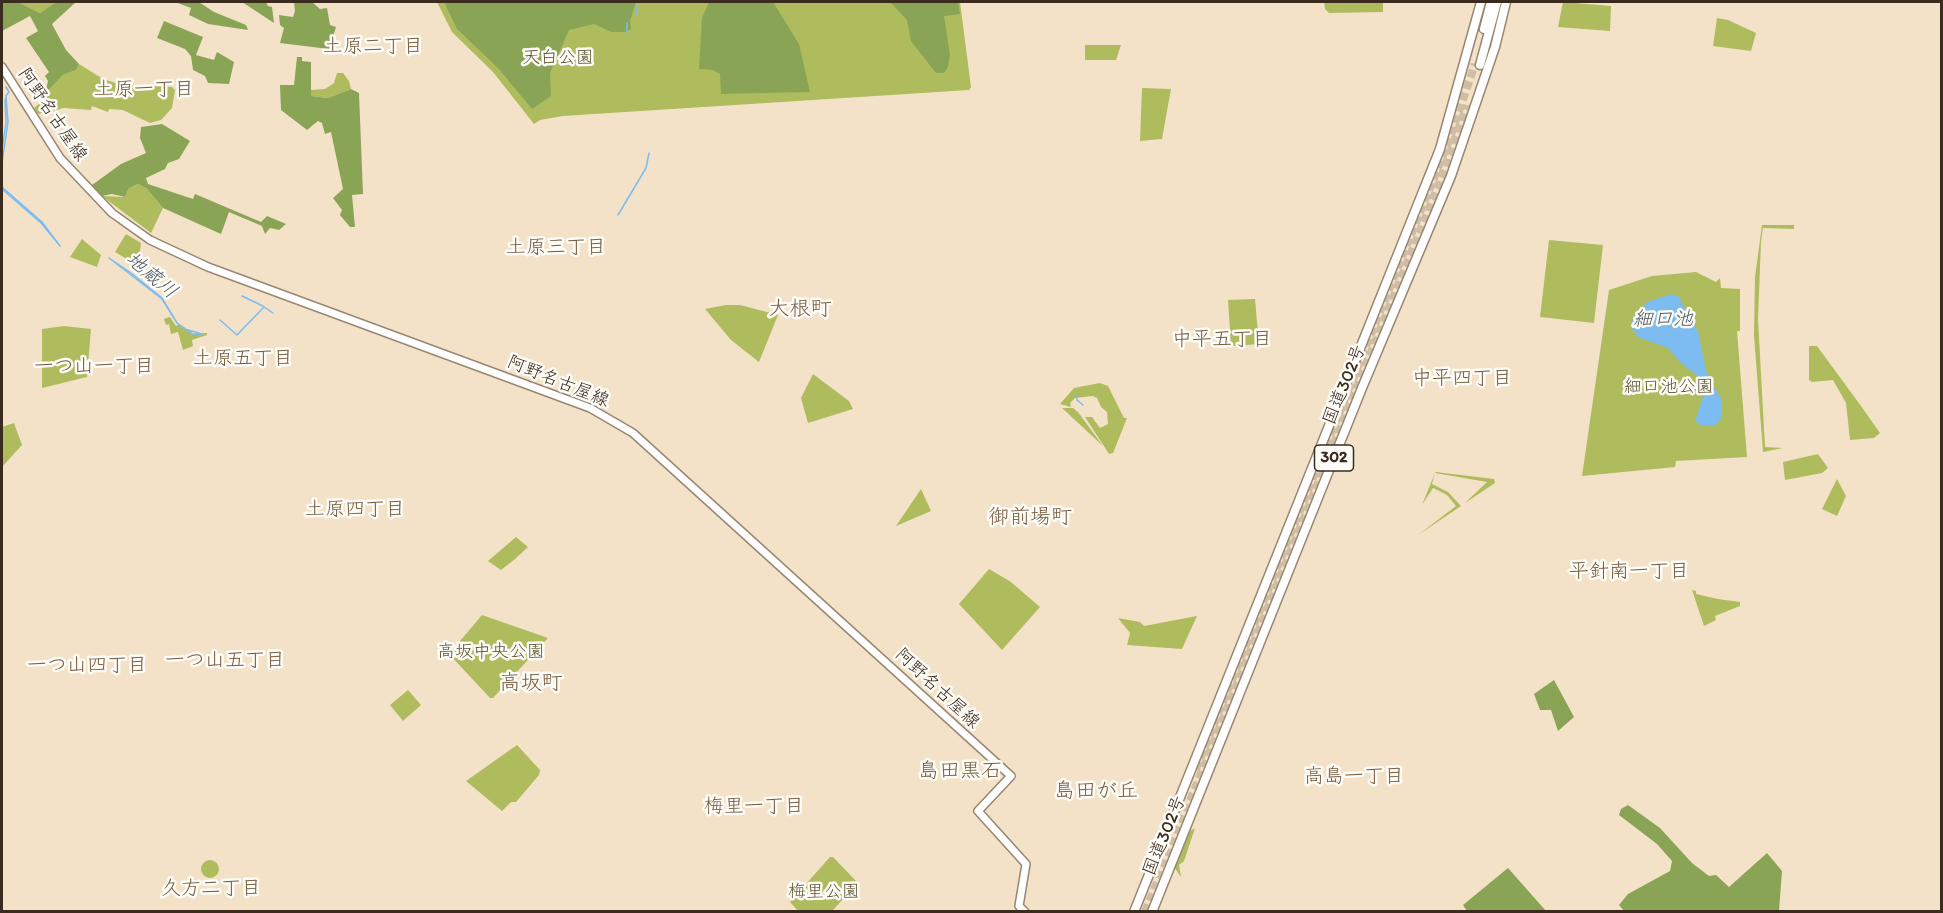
<!DOCTYPE html>
<meta charset="utf-8">
<style>
body{margin:0}
#map{position:relative;width:1943px;height:913px;overflow:hidden;background:#f4e2c8;font-family:Itim,sans-serif}
canvas{display:block}
.frame{position:absolute;inset:0;border:3px solid #3b2a1e;pointer-events:none}
</style>
<div id="map">
<canvas width="1943" height="913"></canvas>
<div class="frame"></div>
</div>
<script>
const g = document.querySelector('canvas').getContext('2d');
g.lineJoin = 'round';
function fill(path, color) { g.fillStyle = color; g.fill(path, 'evenodd'); }
const poly = rows => new Path2D(rows.map(r => 'M' + r).join(''));
function trace(path, color, width, dash) { g.strokeStyle = color; g.lineWidth = width; g.lineCap = dash ? 'butt' : 'round'; g.setLineDash(dash || []); g.stroke(path); }
function label(font, color, halo, rows, align = 'center') {
  g.font = font + ' Itim,"Klee One",sans-serif'; g.lineWidth = 5; g.setLineDash([]); g.textBaseline = 'middle'; g.strokeStyle = halo; g.fillStyle = color; for (const [text, x, y, turn = 0] of rows) {
    g.save(); g.translate(x, y); g.rotate((+turn || 0) * Math.PI / 180); g.textAlign = isNaN(turn) ? turn : align; if (halo) g.strokeText(text, 0, 0); g.fillText(text, 0, 0); g.restore();
  }
}
const green = poly([
 [18,2,56,2,40,13],
 [437,2,960,2,971,87,969,90,563,116,540,120,534,124,493,72,452,32],
 [1324,2,1383,2,1383,12,1329,13,1325,9],
 [1563,2,1611,6,1610,31,1558,27],
 [1717,18,1728,20,1756,33,1751,51,1713,46],
 [1085,45,1121,45,1116,60,1085,60],
 [79,64,103,79,122,85,172,87,175,90,172,108,161,120,150,123,123,110,109,109,108,112,92,106,91,110,64,108,38,114,34,108,44,100,45,94,63,75,76,70],
 [337,73,343,73,349,81,351,89,328,98,310,96,310,90,325,89,334,83],
 [1142,88,1171,89,1162,139,1140,141],
 [138,184,146,188,163,208,151,233,102,196,125,197,129,188],
 [1762,225,1794,225,1794,229,1763,228,1761,242,1758,319,1765,447,1783,448,1763,452,1754,336,1755,277],
 [126,234,141,243,140,251,130,261,115,252],
 [82,239,101,255,97,267,70,257],
 [1549,240,1603,245,1594,323,1540,317],
 [1696,272,1716,282,1720,278,1721,288,1740,289,1740,331,1737,331,1747,457,1676,461,1675,467,1582,476,1609,290,1652,276],
 [1255,299,1259,344,1234,346,1231,345,1228,300],
 [726,305,740,305,778,315,759,362,731,340,705,309],
 [170,317,176,326,179,324,193,334,207,333,207,335,192,340,193,346,183,350,178,332,171,334,169,324,166,325,164,319],
 [64,326,91,329,87,377,42,388,42,329],
 [1809,346,1817,346,1861,406,1880,433,1874,438,1850,440,1846,403,1833,380,1812,382,1809,380],
 [813,374,849,401,853,409,808,423,801,398],
 [1100,383,1108,386,1124,418,1127,418,1113,453,1109,454,1085,417,1092,417,1100,428,1108,424,1107,412,1101,407,1097,398,1093,396,1075,398,1070,403,1071,407,1060,404,1074,388],
 [1062,408,1073,408,1078,412,1103,446],
 [14,423,22,445,2,467,2,427],
 [1818,454,1828,468,1822,473,1785,480,1783,462],
 [1436,472,1494,479,1495,483,1465,503,1487,482,1435,473,1432,484,1448,492,1461,506,1418,535,1456,506,1447,495,1433,488,1422,505,1435,473],
 [1837,479,1846,496,1837,516,1822,509],
 [921,489,931,511,896,526],
 [516,537,528,547,515,559,501,570,488,561],
 [989,569,1011,582,1040,607,1002,650,959,604],
 [1692,590,1696,591,1696,594,1718,599,1740,602,1740,606,1715,616,1716,620,1704,626],
 [482,615,548,638,493,698,490,698,449,654],
 [1197,616,1182,649,1127,645,1130,633,1118,618,1140,622,1144,626],
 [408,690,421,705,403,721,390,705],
 [517,745,540,770,539,775,516,802,511,802,502,811,466,781],
 [1195,828,1184,861,1179,865,1181,877,1174,867,1187,833],
 [830,857,833,857,858,883,832,911,798,911,790,902],
 '201 869a9 9 0 1 1 18 0a9 9 0 1 1-18 0Z'
]);
const forest = poly([
 [2,2,18,2,40,13,56,2,76,2,52,24,66,50,79,64,76,70,63,75,45,94,48,81,45,76,49,72,26,38,38,31,30,16,2,31],
 [175,2,199,2,214,12,246,25,248,30,208,24,189,15,191,8],
 [242,2,266,2,268,6,272,7,274,23],
 [282,2,312,2,320,9,327,8,330,25,336,27,329,49,280,43,284,28,280,25,279,15,293,17,295,11,294,2],
 [444,2,636,2,630,21,631,29,626,32,611,32,594,24,569,30,550,73,551,96,532,109,498,68,457,29],
 [709,2,773,2,799,44,810,92,721,94,720,74,713,70,699,69,702,18],
 [890,2,958,2,960,14,944,16,950,55,948,67,944,73,936,73,911,41,907,20],
 [164,21,203,37,196,55,214,60,217,52,234,62,229,84,208,83,205,76,193,70,191,56,185,49,157,38],
 [297,57,302,57,302,61,311,62,311,96,328,98,351,89,359,93,363,194,352,195,355,227,350,227,340,215,342,210,333,198,343,189,331,132,325,134,322,123,318,121,307,130,281,110,280,85,294,85],
 [162,124,190,141,179,159,168,163,165,169,146,178,148,184,193,199,195,194,261,222,267,216,286,224,279,230,270,228,265,234,262,226,229,212,221,234,163,208,146,188,138,184,129,188,125,197,112,194,102,196,92,185,121,164,146,153,140,138,141,127],
 [1554,680,1574,717,1558,731,1551,710,1540,710,1534,694],
 [1628,805,1660,828,1692,863,1709,876,1716,875,1729,887,1767,853,1782,871,1779,911,1624,911,1619,905,1628,894,1670,871,1672,861,1657,844,1619,815,1621,809],
 [1508,868,1546,911,1467,911,1463,905]
]);
const water = poly([
 [1671,294,1679,297,1687,313,1690,312,1688,316,1698,331,1706,371,1722,401,1722,417,1715,425,1701,425,1695,421,1705,391,1701,379,1681,363,1668,348,1638,337,1631,327,1633,318,1647,302]
]);
const stream = poly([
 [636,14,638,2],
 [627,33,627,23],
 [2,150,6,123,5,99],
 [2,163,8,122,6,96,9,92,6,87],
 [2,187,42,222,60,246,41,223,2,189],
 [618,215,646,168,649,153],
 [109,258,131,273,162,298,177,323,185,329,202,334,193,334,177,323,162,299,109,258],
 [242,296,263,306],
 [220,320,237,335,264,307,273,313],
 [1077,395,1077,400,1083,405]
]);
const highwayTunnel = poly([
 [1196,769,1450,138,1475,64],
 [1145,912,1438,186,1467,105]
]);
const secondary = poly([
 [2,67,60,158,112,213,150,240,208,267,590,408,633,433,1011,776,978,811,1026,864,1019,906,1025,912]
]);
const highway = poly([
 [1484,29,1491,2],
 [1480,65,1497,2],
 [1134,912,1440,149,1481,2],
 [1152,912,1362,388,1451,176,1495,47,1506,2]
]);
const shields = [
 [1334,458,39]
];
const shieldNames = [
 ["302",1334,458]
];
const parkNames = [
 ["天白公園",558,58],
 ["細口池公園",1669,387],
 ["高坂中央公園",491,652],
 ["梅里公園",824,892]
];
const streetNames = [
 ["阿野名古屋線",52,115,56],
 ["阿野名古屋線",558,382,22],
 ["国道302号",1345,385,-68],
 ["阿野名古屋線",937,689,43],
 ["国道302号",1165,836,-68]
];
const neighbourhoodNames = [
 ["土原二丁目",373,47],
 ["土原一丁目",144,90],
 ["土原三丁目",556,248],
 ["中平五丁目",1222,340],
 ["土原五丁目",243,359],
 ["一つ山一丁目",94,367],
 ["中平四丁目",1462,379],
 ["土原四丁目",355,510],
 ["平針南一丁目",1629,572],
 ["一つ山五丁目",225,661],
 ["一つ山四丁目",87,666],
 ["高島一丁目",1354,777],
 ["梅里一丁目",754,807],
 ["久方二丁目",211,889]
];
const waterNames = [
 ["地蔵川",151,276,40],
 ["細口池",1663,320]
];
const quarterNames = [
 ["大根町",800,310],
 ["御前場町",1030,518],
 ["高坂町",531,684],
 ["島田黒石",960,772],
 ["島田が丘",1096,792]
];
fill(green, '#aebc5e');
fill(forest, '#8aa455');
fill(water, '#7cbcf1');
trace(stream, '#7cbcf1', 1.5);
trace(highwayTunnel, '#cfbda6', 8, [8, 4]);
trace(secondary, '#988673', 10);
trace(highway, '#988673', 11);
trace(secondary, '#fff', 7);
trace(highway, '#fff', 8);
for (const [x, y, w] of shields) { const box = new Path2D(); box.roundRect(x - w / 2, y - 13, w, 26, 4.5); g.fillStyle = '#fdfcf7'; g.fill(box); trace(box, '#3b2a1e', 1.5); }
label('bold 16px', '#3b2a1e', null, shieldNames);
label('18px', '#5e5631', '#fdfcf7', parkNames);
label('18px', '#3b2a1e', '#fdfcf7', streetNames);
label('20px', '#775d42', '#fdfcf7', neighbourhoodNames);
label('italic 20px', '#525d68', '#fdfcf7', waterNames);
label('21px', '#775d42', '#fdfcf7', quarterNames);
</script>
